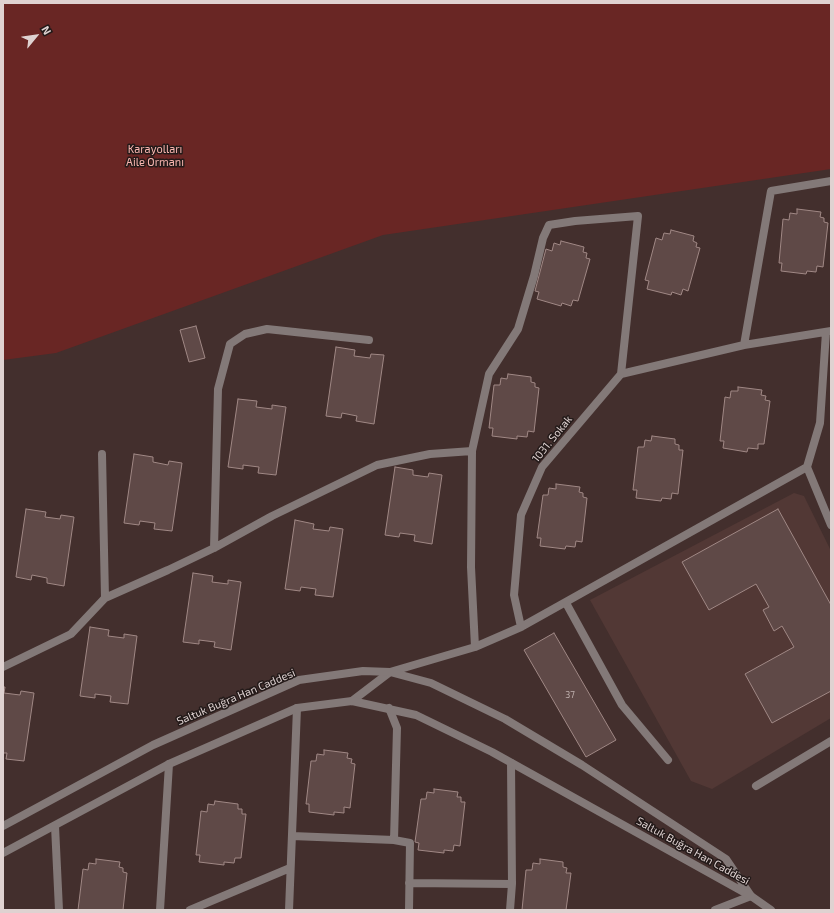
<!DOCTYPE html>
<meta charset="utf-8">
<style>
body{margin:0}
#map{position:relative;width:834px;height:913px;overflow:hidden;background:#432f2d;font-family:"Exo 2",sans-serif}
canvas{display:block}
.frame{position:absolute;inset:0;border:4px solid #dfd2d1;pointer-events:none}
.north{position:absolute;left:16px;top:16px;width:40px;height:40px;-webkit-text-stroke:3px #231a19;paint-order:stroke;rotate:61deg;font-size:11px;font-weight:700;line-height:16px;text-align:center;color:#dfd2d1}
.north::after{content:'';display:block;margin:auto;width:14px;height:18px;background:#dfd2d1;clip-path:polygon(50% 0,100% 100%,50% 72%,0 100%)}
</style>
<div id="map">
<canvas width="834" height="913"></canvas>
<div class="frame"></div>
<div class="north">N</div>
</div>
<script>
const g = document.querySelector('canvas').getContext('2d');
g.lineJoin = 'round';
function fill(path, color) { g.fillStyle = color; g.fill(path, 'evenodd'); }
const poly = rows => new Path2D(rows.map(r => 'M' + r).join(''));
function trace(path, color, width, dash) { g.strokeStyle = color; g.lineWidth = width; g.lineCap = dash ? 'butt' : 'round'; g.setLineDash(dash || []); g.stroke(path); }
function label(font, color, halo, rows, align = 'center') {
  g.font = font + ' "Exo 2",sans-serif'; g.lineWidth = 3; g.setLineDash([]); g.textBaseline = 'middle'; g.strokeStyle = halo; g.fillStyle = color; for (const [text, x, y, turn = 0] of rows) {
    g.save(); g.translate(x, y); g.rotate((+turn || 0) * Math.PI / 180); g.textAlign = isNaN(turn) ? turn : align; if (halo) g.strokeText(text, 0, 0); g.fillText(text, 0, 0); g.restore();
  }
}
const built = poly([
 [794,493,804,496,831,551,831,718,712,789,691,781,590,600]
]);
const green = poly([
 [3,3,831,3,831,169,383,235,56,353,3,360]
]);
const building = poly([
 [797,209,821,212,820,217,824,218,824,222,828,223,823,267,817,266,816,272,807,271,806,274,781,271,782,263,779,263,783,219,789,220,790,213,797,214,797,209],
 [671,230,694,236,693,241,697,243,696,247,700,248,688,291,683,289,681,295,672,292,671,295,647,289,649,281,645,280,656,238,662,240,664,233,670,234,671,230],
 [561,241,584,247,583,252,587,253,586,258,590,259,578,301,573,300,571,306,562,303,561,306,537,299,539,292,535,291,546,249,552,251,554,243,560,245,561,241],
 [196,326,205,358,189,362,180,330,196,326],
 [336,347,355,350,354,356,370,358,371,354,384,355,374,424,356,421,357,416,342,413,341,418,326,416,336,347],
 [508,374,531,377,531,382,535,383,535,387,539,388,534,432,528,431,527,437,517,436,517,439,492,436,493,428,489,428,494,385,500,385,501,378,507,379,508,374],
 [738,387,762,390,761,395,766,396,765,400,770,401,764,444,758,444,758,449,748,448,747,452,723,448,724,441,720,441,725,397,730,398,731,391,738,391,738,387],
 [238,399,257,401,256,407,272,409,272,405,286,407,276,475,258,473,259,467,243,465,243,469,228,467,238,399],
 [652,436,675,439,675,444,679,445,679,450,683,450,678,494,672,493,671,499,662,498,661,501,636,498,637,490,633,490,638,447,644,447,645,440,651,441,652,436],
 [134,454,153,457,153,462,168,465,169,461,182,463,172,531,154,529,155,523,140,521,139,525,124,523,134,454],
 [395,467,413,470,413,475,428,477,429,473,442,475,432,544,414,541,415,535,400,533,399,537,385,535,395,467],
 [556,484,580,487,579,492,583,493,583,497,587,498,582,542,576,541,575,547,566,546,565,549,540,546,541,538,537,538,543,495,548,495,549,488,556,489,556,484],
 [26,509,46,512,45,517,60,519,61,515,74,517,64,586,47,583,47,578,32,575,31,580,16,577,26,509],
 [778,509,831,605,831,691,772,723,745,674,794,647,782,626,774,631,763,610,769,607,756,584,709,610,682,562,778,509],
 [295,520,314,524,313,529,329,531,330,527,343,529,333,597,315,595,316,589,301,587,300,591,285,589,295,520],
 [193,573,213,576,212,582,228,584,228,580,241,582,231,650,214,647,215,642,199,640,199,644,183,642,193,573],
 [90,627,109,630,108,636,124,638,124,634,137,636,128,704,110,702,111,696,95,694,95,698,80,696,90,627],
 [554,633,616,740,586,757,524,650,554,633],
 [3,687,5,687,4,693,20,695,21,691,34,693,24,761,6,759,7,753,3,753,3,687],
 [324,750,348,753,347,758,352,759,351,763,355,764,350,808,344,807,344,813,334,812,334,815,309,812,309,804,306,804,311,761,316,761,317,754,324,755,324,750],
 [434,789,458,792,457,797,461,797,461,802,465,802,460,846,454,845,453,851,444,850,444,853,418,850,419,843,415,842,421,799,426,799,427,792,434,793,434,789],
 [215,801,238,804,238,809,242,809,242,814,246,814,241,858,235,858,234,863,224,862,224,865,199,862,200,855,196,855,201,811,207,812,208,804,214,805,215,801],
 [96,859,120,862,119,867,123,868,123,872,127,873,123,910,78,910,83,869,88,870,89,863,96,864,96,859],
 [540,859,563,862,563,867,567,868,566,873,571,873,566,910,522,910,526,870,532,870,533,863,540,864,540,859]
]);
const service = poly([
 [756,786,831,741]
]);
const minor = poly([
 [826,332,820,423,807,467,831,525],
 [744,345,771,191,831,181],
 [472,451,489,374,518,329,534,276,543,238,549,225,575,221,638,216,621,374],
 [102,454,105,598],
 [214,548,218,389,230,344,245,334,267,329,369,340],
 [566,603,622,705,668,760],
 [521,627,514,595,521,515,542,467,621,374,744,345,831,331],
 [3,667,71,634,105,598,168,570,214,548,272,516,377,465,430,454,472,451,471,567,475,647],
 [352,701,390,672,475,647,521,627,807,467],
 [389,708,397,728,394,840,410,843,409,910],
 [55,826,59,910],
 [292,836,394,840],
 [409,883,512,884],
 [160,910,169,764],
 [190,910,290,868],
 [289,910,297,708],
 [510,910,512,884,511,763],
 [715,910,751,896,771,910]
]);
const tertiary = poly([
 [3,826,153,745,299,680,363,671,390,672,431,683,505,719,582,765,726,859,751,896],
 [3,853,169,764,297,708,352,701,416,715,492,752,749,895]
]);
const numberNames = [
 ["37",570,695]
];
const parkNames = [
 ["Karayolları",155,149],
 ["Aile Ormanı",155,162]
];
const streetNames = [
 ["1031. Sokak",552,439,-51],
 ["Saltuk Buğra Han Caddesi",236,697,-23],
 ["Saltuk Buğra Han Caddesi",693,851,29]
];
fill(built, '#523835');
fill(green, '#692624');
fill(building, '#5f4947');
trace(building, '#a08885', 1);
trace(service, '#837978', 8);
trace(minor, '#837978', 8);
trace(tertiary, '#837978', 8);
label('9px', '#bfb0ae', null, numberNames);
label('11px', '#fab6b0', '#231a19', parkNames);
label('11px', '#dfd2d1', '#231a19', streetNames);
</script>
